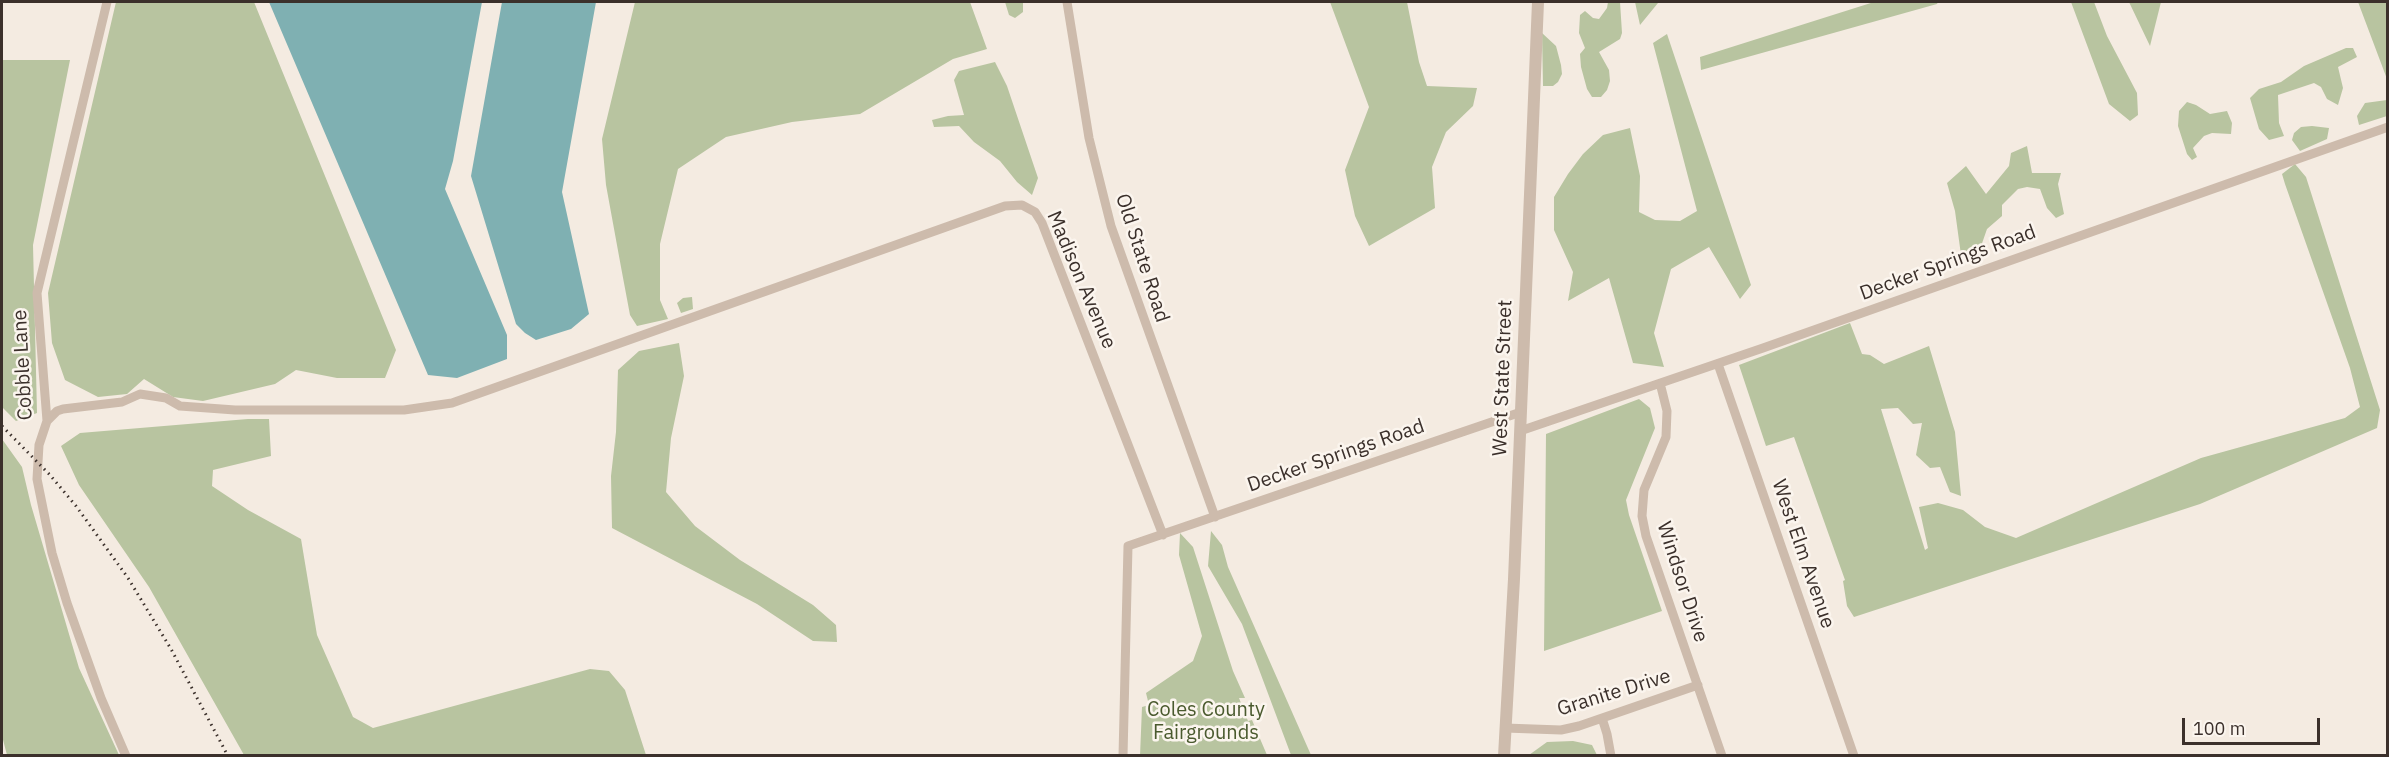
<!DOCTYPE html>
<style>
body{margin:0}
#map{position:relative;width:2389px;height:757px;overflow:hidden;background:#f4ebe1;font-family:"IBM Plex Sans",sans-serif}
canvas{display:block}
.frame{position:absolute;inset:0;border:3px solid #3b302b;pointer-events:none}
.scale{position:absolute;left:2182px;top:718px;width:138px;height:27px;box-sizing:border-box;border:3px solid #3b302b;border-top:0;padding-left:8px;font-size:18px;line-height:21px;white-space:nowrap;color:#3b302b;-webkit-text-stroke:4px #fbf5ee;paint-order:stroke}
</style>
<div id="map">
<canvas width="2389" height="757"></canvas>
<div class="frame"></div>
<div class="scale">100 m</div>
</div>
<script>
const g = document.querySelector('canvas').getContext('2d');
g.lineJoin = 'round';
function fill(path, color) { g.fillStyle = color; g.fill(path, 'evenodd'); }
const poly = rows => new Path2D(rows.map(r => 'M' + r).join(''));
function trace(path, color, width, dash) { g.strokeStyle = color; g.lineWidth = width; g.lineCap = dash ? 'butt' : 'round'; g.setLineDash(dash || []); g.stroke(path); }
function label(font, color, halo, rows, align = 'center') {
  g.font = font + ' "IBM Plex Sans",sans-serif'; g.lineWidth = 5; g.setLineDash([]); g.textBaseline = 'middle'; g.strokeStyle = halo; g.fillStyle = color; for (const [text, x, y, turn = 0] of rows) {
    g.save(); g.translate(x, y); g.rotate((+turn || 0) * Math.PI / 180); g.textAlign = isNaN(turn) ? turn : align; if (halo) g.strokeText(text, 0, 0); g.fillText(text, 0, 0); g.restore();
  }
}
const green = poly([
 [116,2,254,2,396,350,385,378,337,378,296,370,275,384,203,401,173,397,144,379,127,394,98,397,65,380,52,343,48,293],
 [635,2,970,2,987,49,953,59,860,114,792,122,726,137,678,169,660,244,660,300,668,319,637,326,630,315,621,267,606,185,602,139],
 [1005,2,1023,2,1023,12,1015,18,1009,15],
 [1330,2,1407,2,1419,62,1427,86,1477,88,1473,106,1446,132,1432,167,1435,208,1369,246,1355,216,1345,170,1369,107],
 [1608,2,1620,2,1622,33,1620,39,1599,52,1609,70,1610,81,1607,90,1601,97,1592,97,1587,89,1581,67,1580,54,1585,48,1579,33,1580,15,1585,11,1593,18,1599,19,1607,8],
 [1635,2,1657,2,1658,3,1640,25],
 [1874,2,1938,2,1937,4,1701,70,1700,57],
 [2071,2,2094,2,2107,36,2137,93,2138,115,2130,121,2109,104],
 [2129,2,2161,2,2150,46],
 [2358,2,2387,2,2387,79],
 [1542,33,1556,46,1561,65,1562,74,1558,82,1553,86,1543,86],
 [1667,34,1751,285,1740,299,1709,247,1671,269,1654,333,1664,367,1633,363,1609,278,1568,301,1573,272,1554,230,1554,197,1568,174,1583,154,1603,135,1630,128,1640,176,1639,212,1655,220,1680,221,1697,211,1653,43],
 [2346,48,2353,48,2357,57,2338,67,2343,88,2338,105,2327,99,2321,87,2314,83,2278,95,2279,123,2284,136,2269,140,2259,129,2250,98,2259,89,2281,82,2304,66],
 [2,60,70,60,33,245,37,413,16,421,2,407],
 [995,62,1007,86,1038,178,1032,195,1017,182,1000,161,974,142,959,126,934,127,932,120,948,116,964,115,954,80,959,71],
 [2387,100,2387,116,2359,125,2357,116,2365,103],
 [2187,102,2196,105,2210,114,2227,111,2232,123,2231,134,2212,133,2204,136,2193,148,2197,157,2192,160,2187,154,2178,126,2179,111],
 [2312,126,2329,128,2327,139,2300,151,2292,140,2294,133,2301,127],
 [2027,146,2032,173,2061,173,2058,184,2064,214,2056,218,2047,208,2040,189,2027,187,2018,189,2002,205,2002,216,1987,229,1979,252,1961,255,1955,211,1947,183,1966,166,1986,194,2009,166,2011,153],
 [2295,164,2306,177,2380,410,2377,428,2200,504,1854,617,1847,606,1843,581,1845,580,1794,437,1766,446,1739,365,1850,323,1862,354,1870,355,1884,364,1929,346,1955,432,1961,496,1950,492,1940,467,1930,468,1916,455,1922,423,1913,424,1898,408,1881,409,1925,550,1928,548,1919,507,1938,503,1963,510,1985,527,2016,538,2201,458,2345,418,2360,407,2350,368,2285,184,2282,174],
 [692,297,693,309,681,313,677,303,683,298],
 [679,343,684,376,671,438,666,492,695,526,740,560,813,605,836,625,837,642,813,641,757,604,612,528,611,476,616,432,618,370,639,351],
 [1639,399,1650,408,1655,428,1626,500,1629,515,1662,611,1544,651,1546,434],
 [248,419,269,419,271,456,213,470,212,486,248,510,301,539,317,635,353,717,373,728,590,669,609,671,625,690,646,755,244,755,149,587,79,485,61,446,80,433],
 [2,439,22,467,31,505,79,668,119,755,7,755,2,736],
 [1211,531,1222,545,1228,567,1311,755,1291,755,1242,624,1208,566],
 [1180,533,1193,547,1233,671,1245,698,1239,698,1248,721,1252,720,1267,755,1140,756,1142,707,1149,705,1146,693,1193,661,1202,636,1179,555],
 [1573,741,1592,745,1597,755,1529,755,1547,742]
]);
const water = poly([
 [269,2,482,2,453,161,445,189,507,335,507,359,457,378,428,375],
 [502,2,596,2,562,192,589,314,571,329,536,340,525,333,516,324,471,176]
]);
const minor = poly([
 [107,2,37,293,47,421,39,445,37,479,52,553,67,603,101,698,126,756],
 [1067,2,1089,138,1111,226,1215,517],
 [1718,364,1854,756],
 [1660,383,1667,411,1666,437,1644,490,1642,516,1646,536,1722,756],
 [47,421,57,411,63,409,122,402,140,394,166,398,180,406,235,410,404,410,452,403,1005,206,1022,205,1035,212,1042,223,1163,535],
 [1520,431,1763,348,2388,127],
 [1602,718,1607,734,1611,756],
 [1505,728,1561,730,1579,726,1698,685],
 [1123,756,1128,546,1521,412]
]);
const tertiary = poly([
 [1504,756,1514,579,1538,2]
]);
const rail = poly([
 [2,426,50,475,76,506,128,578,171,649,228,756]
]);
const streetNames = [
 ["Old State Road",1142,258,72],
 ["Decker Springs Road",1948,263,-20],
 ["Madison Avenue",1081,280,67],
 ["Cobble Lane",23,365,-93],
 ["West State Street",1503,378,-88],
 ["Decker Springs Road",1336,456,-19],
 ["West Elm Avenue",1803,554,71],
 ["Windsor Drive",1682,582,72],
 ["Granite Drive",1614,693,-17]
];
const parkNames = [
 ["Coles County",1206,710],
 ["Fairgrounds",1206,733]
];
fill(green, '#b8c4a0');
fill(water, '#7fb0b2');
trace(minor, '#cdbbac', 9);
trace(tertiary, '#cdbbac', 12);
trace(rail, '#3b302b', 3, [1.5, 4.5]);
label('20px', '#3b302b', '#fbf5ee', streetNames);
label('20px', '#4a5a2e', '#fbf5ee', parkNames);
</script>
